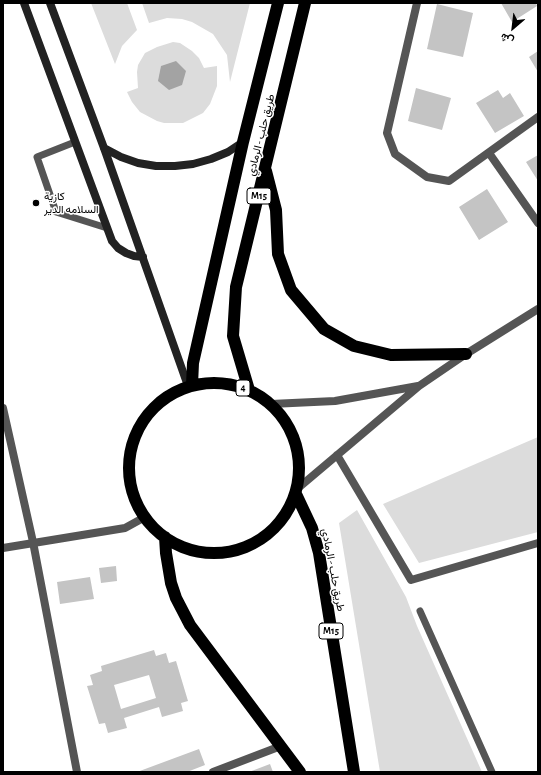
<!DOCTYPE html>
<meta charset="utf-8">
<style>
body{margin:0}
#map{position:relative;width:541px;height:775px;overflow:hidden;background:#fff;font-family:"Alegreya Sans",Vazirmatn,sans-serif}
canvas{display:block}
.frame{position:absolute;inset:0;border:4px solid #000;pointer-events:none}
.north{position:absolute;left:493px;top:8px;width:40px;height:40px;-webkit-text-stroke:3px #fff;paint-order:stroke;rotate:208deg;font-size:11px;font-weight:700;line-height:16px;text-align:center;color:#000}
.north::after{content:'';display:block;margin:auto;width:14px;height:18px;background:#000;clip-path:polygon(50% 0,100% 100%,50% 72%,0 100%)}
</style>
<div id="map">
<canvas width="541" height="775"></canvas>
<div class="frame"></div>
<div class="north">ش</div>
</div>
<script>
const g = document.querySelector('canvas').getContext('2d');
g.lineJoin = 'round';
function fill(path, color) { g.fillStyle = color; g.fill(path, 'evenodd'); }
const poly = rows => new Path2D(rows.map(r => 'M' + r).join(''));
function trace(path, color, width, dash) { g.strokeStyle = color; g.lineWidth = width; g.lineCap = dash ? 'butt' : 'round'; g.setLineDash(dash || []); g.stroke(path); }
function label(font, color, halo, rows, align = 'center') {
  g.font = font + ' "Alegreya Sans",Vazirmatn,sans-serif'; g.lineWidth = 3; g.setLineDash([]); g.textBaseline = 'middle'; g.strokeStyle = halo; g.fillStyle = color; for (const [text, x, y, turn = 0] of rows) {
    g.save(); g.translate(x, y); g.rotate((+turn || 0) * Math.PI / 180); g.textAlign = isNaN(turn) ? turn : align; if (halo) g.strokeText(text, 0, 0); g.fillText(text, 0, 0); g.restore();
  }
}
const green = poly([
 [91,3,127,3,137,30,122,46,115,64],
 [142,3,250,3,230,82,227,55,213,34,192,22,182,19,167,18,149,23],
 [173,42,180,43,192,51,199,58,204,68,217,66,217,86,210,104,203,113,183,123,164,123,157,121,140,112,132,102,127,92,138,88,137,72,138,65,145,53,157,47],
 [538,437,538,532,419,563,383,504],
 [357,510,406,597,417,626,482,772,380,772,339,523]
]);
const water = poly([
 [176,61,186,71,182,85,169,90,158,81,161,66]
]);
const building = poly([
 [501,3,536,3,537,6,512,22],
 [437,4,473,13,463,57,427,49],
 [538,51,538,72,529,57],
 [416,88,451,98,442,130,408,121],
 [498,90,503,98,510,93,524,116,495,133,476,103],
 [538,155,538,181,526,162],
 [487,189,508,222,479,240,459,207],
 [116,566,117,581,101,583,99,568],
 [90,577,94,599,60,604,57,582],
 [154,650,156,656,166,653,169,663,176,661,188,701,181,703,183,711,162,717,159,707,124,718,127,728,108,733,105,723,99,724,87,686,93,685,90,675,102,671,101,666],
 [149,675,156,698,121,709,114,685],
 [199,749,205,765,187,772,137,772],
 [270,764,273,772,249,772]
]);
const lane = poly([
 [75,142,37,157,56,212,107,228],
 [420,611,492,772]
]);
const street = poly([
 [417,3,387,133,395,154,427,177,449,181,538,117],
 [489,153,538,223],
 [271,404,335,401,418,386],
 [3,408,33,542,77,772],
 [337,455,411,580,538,543],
 [297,489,419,386,466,354,538,309],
 [3,548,125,528,145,517],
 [213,772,281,746]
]);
const secondary = poly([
 [24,3,112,241,118,248,126,253,134,256,143,257],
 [50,3,104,148,188,386],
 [104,148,121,157,138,163,156,166,175,166,193,164,211,159,228,152,243,142]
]);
const highway = poly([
 [266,171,276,210,278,254,291,290,324,329,354,346,391,355,466,354],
 '129 468a85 85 0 1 1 170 0a85 85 0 1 1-170 0Z',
 [192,385,193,363,243,142,278,3],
 [249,390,233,336,236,287,305,3],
 [296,494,312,528,319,553,354,772],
 [165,537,166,553,171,583,176,598,190,625,300,772]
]);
const markers = [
 [36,203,4,"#000"]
];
const shields = [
 [259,196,24],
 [243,388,14],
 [331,631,24]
];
const shieldNames = [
 ["M15",259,196],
 ["4",243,388],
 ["M15",331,631]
];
const streetNames = [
 ["طريق حلب - الرمادي",261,135,-76],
 ["طريق حلب - الرمادي",333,570,79]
];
const poiNames = [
 ["كازية",44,197],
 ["السلامه الدير",44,210]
];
fill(green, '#dcdcdc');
fill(water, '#a3a3a3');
fill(building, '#c4c4c4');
trace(lane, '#555', 7);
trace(street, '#555', 8);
trace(secondary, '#222', 8);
trace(highway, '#000', 12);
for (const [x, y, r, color] of markers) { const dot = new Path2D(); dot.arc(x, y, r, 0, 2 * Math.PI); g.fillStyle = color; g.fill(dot); trace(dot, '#fff', 1.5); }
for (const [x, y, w] of shields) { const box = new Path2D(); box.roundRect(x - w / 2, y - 8, w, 16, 3); g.fillStyle = '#fff'; g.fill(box); trace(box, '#000', 1); }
label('bold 10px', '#000', null, shieldNames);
label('11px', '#000', '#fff', streetNames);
label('11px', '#000', '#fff', poiNames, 'left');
</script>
